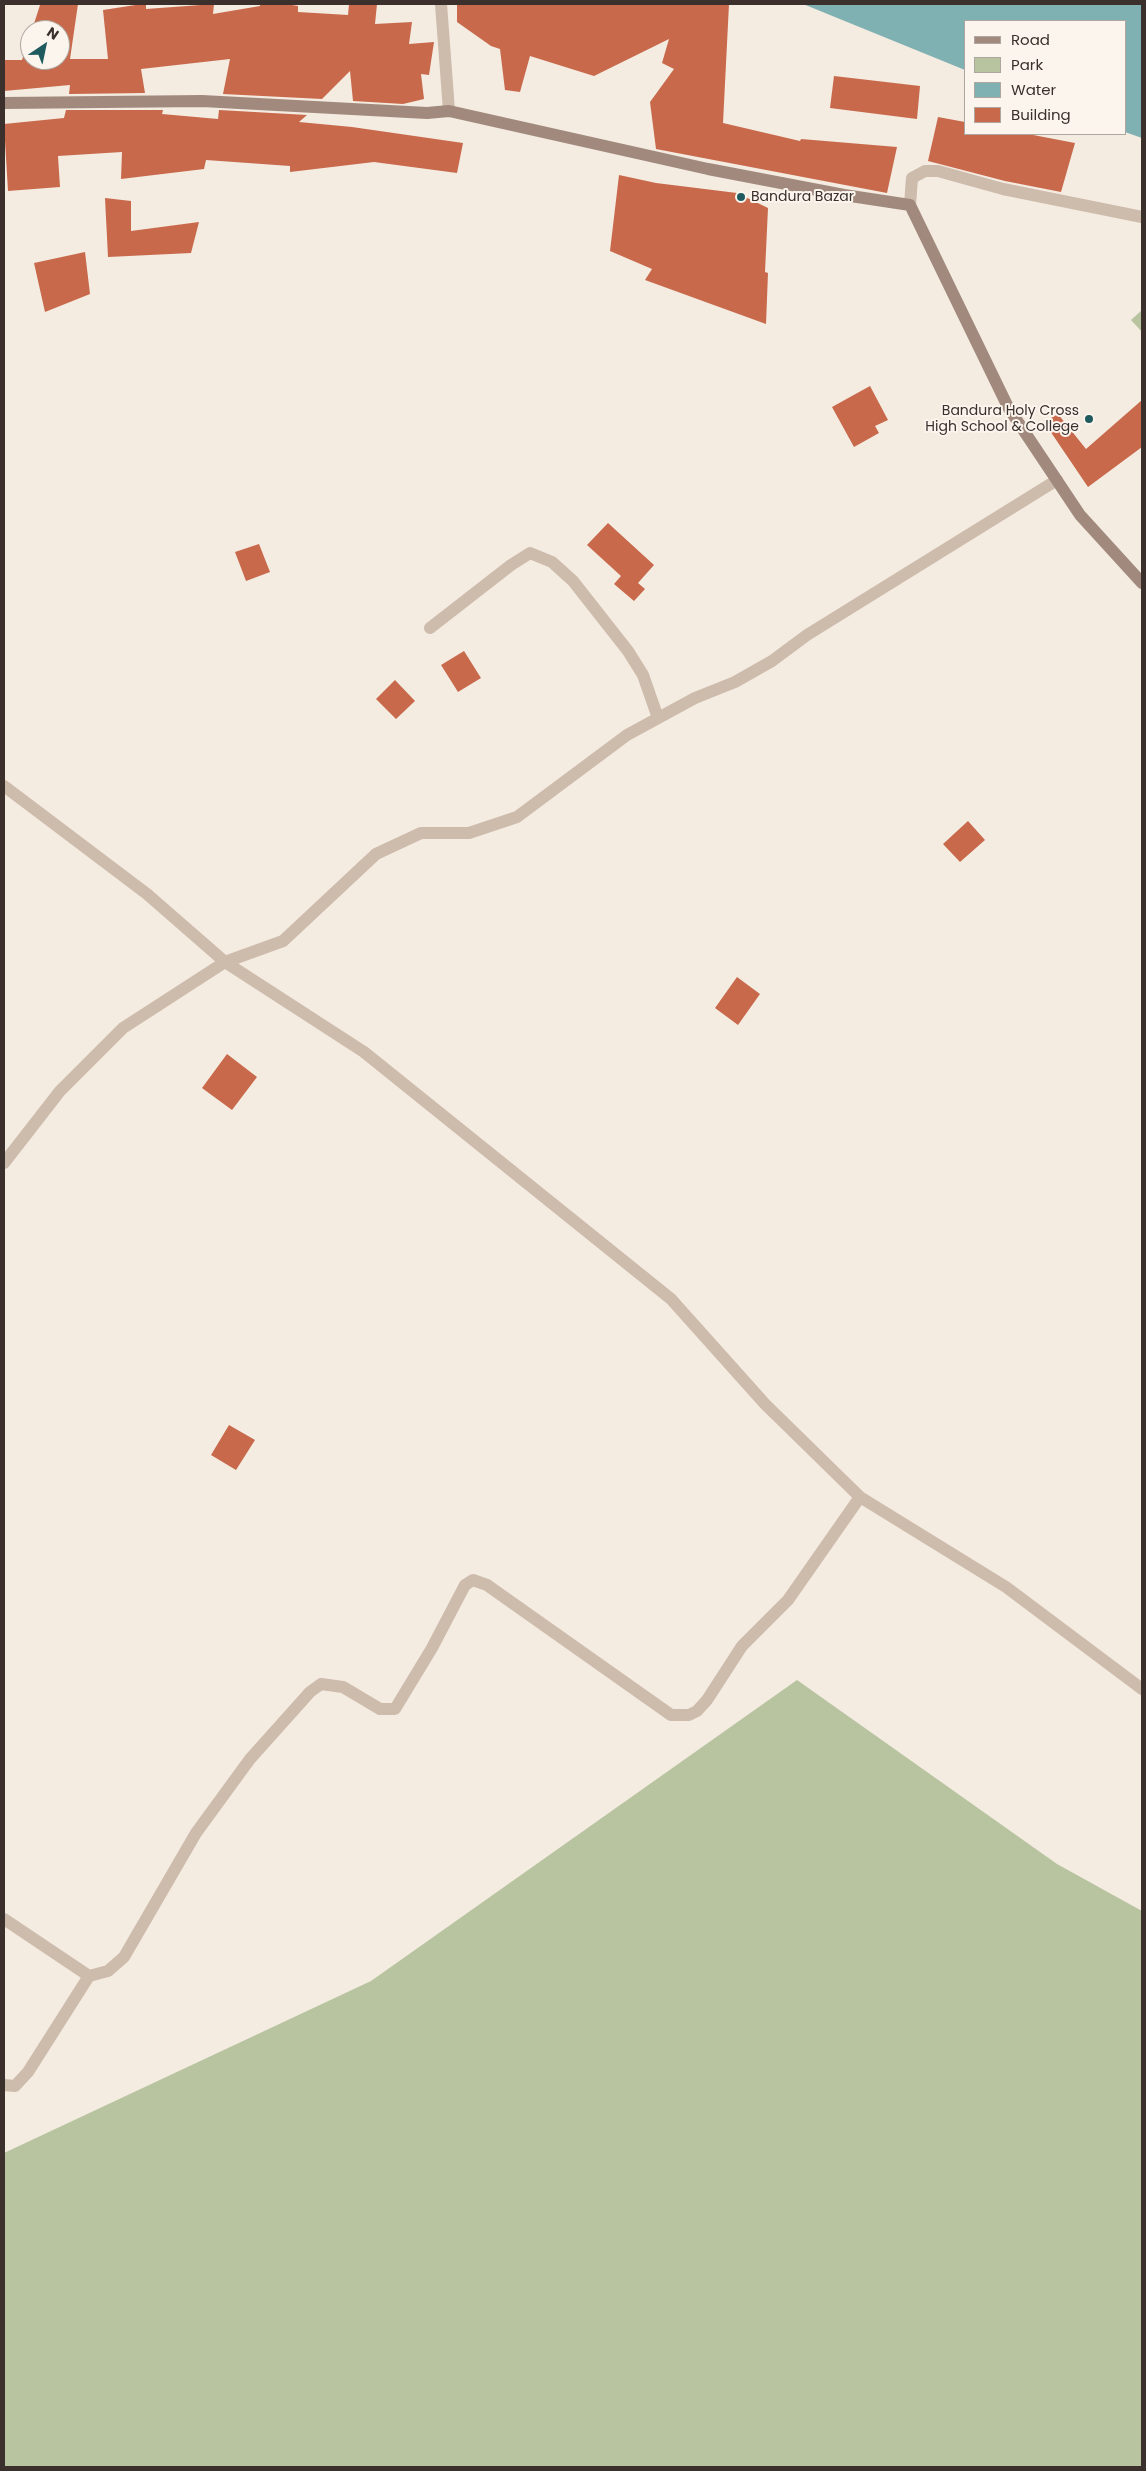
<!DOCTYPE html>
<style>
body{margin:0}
#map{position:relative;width:1146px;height:2471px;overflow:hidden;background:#f4ebe1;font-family:Poppins,sans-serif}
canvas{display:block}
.frame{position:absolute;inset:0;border:5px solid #3b302b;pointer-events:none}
.legend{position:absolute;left:964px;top:20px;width:162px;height:115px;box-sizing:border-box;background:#fbf5ee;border:1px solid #aea6a0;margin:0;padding:6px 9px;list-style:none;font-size:15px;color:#3b302b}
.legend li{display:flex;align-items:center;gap:10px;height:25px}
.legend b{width:25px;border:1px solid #aea6a0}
.north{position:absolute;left:20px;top:20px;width:50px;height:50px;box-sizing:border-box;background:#fbf5ee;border:1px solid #aea6a0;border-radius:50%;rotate:34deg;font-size:14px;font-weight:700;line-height:20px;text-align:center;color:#3b302b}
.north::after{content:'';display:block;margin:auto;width:18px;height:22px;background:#1f5a5e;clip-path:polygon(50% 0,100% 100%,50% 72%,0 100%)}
</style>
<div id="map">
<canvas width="1146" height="2471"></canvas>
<div class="frame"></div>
<ul class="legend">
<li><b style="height:6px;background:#a18a7d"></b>Road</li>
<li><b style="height:14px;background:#b8c4a0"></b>Park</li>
<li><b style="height:14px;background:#7fb0b2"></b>Water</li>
<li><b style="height:14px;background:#c8694b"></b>Building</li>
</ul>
<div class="north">N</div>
</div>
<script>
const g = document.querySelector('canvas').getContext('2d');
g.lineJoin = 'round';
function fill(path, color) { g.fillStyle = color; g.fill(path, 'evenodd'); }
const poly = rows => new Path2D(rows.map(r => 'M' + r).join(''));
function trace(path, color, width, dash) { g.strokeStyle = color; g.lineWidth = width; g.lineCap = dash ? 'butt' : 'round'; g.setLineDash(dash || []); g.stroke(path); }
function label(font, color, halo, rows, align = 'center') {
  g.font = font + ' Poppins,sans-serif'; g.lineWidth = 4; g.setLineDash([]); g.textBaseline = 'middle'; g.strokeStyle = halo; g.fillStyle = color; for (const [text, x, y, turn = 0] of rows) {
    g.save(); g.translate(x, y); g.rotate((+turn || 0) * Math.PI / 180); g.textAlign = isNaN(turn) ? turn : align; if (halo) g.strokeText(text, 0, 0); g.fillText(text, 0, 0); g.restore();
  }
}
const green = poly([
 [1142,310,1142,332,1131,320],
 [797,1680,1057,1864,1142,1911,1142,2467,4,2467,4,2153,371,1981]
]);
const water = poly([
 [803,4,1142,4,1142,138,1125,132,1125,21,965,21,965,70]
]);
const building = poly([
 [78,4,70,59,108,59,103,10,142,4,146,4,146,9,214,4,213,14,260,6,260,4,286,4,298,6,298,12,348,15,349,4,377,4,375,24,412,22,409,44,434,42,429,75,421,74,424,99,403,104,353,101,350,71,322,99,223,94,230,59,141,69,145,93,69,94,70,85,4,91,4,60,22,60,30,35,30,60,60,60,60,30,32,30,40,5],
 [457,4,729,4,723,123,800,141,801,139,897,147,887,193,656,149,650,102,674,69,662,63,669,39,594,76,530,56,520,92,505,90,500,49,491,46,457,22],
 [834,76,920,86,917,119,830,108],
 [66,110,163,110,162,114,218,119,219,110,307,115,299,122,352,127,463,143,457,173,374,162,290,172,290,166,206,160,204,169,121,179,122,152,58,156,60,187,8,191,4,124,64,118],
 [938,117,965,122,965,134,1028,134,1075,143,1061,192,1005,181,928,161],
 [619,175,656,183,737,193,768,208,765,272,768,273,766,324,645,280,652,269,610,251],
 [105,198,131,201,131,231,199,222,191,253,108,257],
 [85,252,90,294,45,312,34,263],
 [870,386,888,420,875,426,879,433,854,447,832,407],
 [1142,400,1142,447,1088,487,1044,422,1058,414,1086,449],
 [608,523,654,565,638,583,645,589,634,601,614,584,621,576,587,545],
 [259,544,270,572,246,581,235,552],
 [464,651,481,678,458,692,441,665],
 [395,680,415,701,396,719,376,699],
 [968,821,985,840,960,862,943,844],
 [737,977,760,994,738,1025,715,1008],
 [227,1054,257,1077,232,1110,202,1088],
 [229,1425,255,1440,236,1470,211,1455]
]);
const street = poly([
 [441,4,449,111],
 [910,205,912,178,925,171,938,171,1003,189,1142,217],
 [430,628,511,565,530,553,552,562,573,581,628,651,643,675,658,718],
 [4,786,147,894,225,962,364,1052,671,1299,765,1404,860,1497,1006,1587,1142,1689],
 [4,1163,60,1091,123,1028,225,962,283,941,376,854,421,833,469,833,517,817,627,735,695,698,735,682,772,661,807,635,1057,480],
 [4,1919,89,1976],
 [4,2085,15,2086,28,2072,89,1976,108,1971,124,1957,196,1833,250,1759,310,1692,321,1684,343,1687,380,1709,395,1709,432,1648,465,1585,473,1580,487,1585,671,1715,689,1715,697,1711,707,1700,742,1646,788,1600,860,1497]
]);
const secondary = poly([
 [4,103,202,101,427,113,449,111,708,169,844,195,910,205,1008,407,1080,515,1142,583]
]);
const markers = [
 [741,197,5,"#1f5a5e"],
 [1089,419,5,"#1f5a5e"]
];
const poiNames = [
 ["Bandura Bazar",751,197],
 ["Bandura Holy Cross",1079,411,"right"],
 ["High School & College",1079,427,"right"]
];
fill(green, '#b8c4a0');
fill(water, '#7fb0b2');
fill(building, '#c8694b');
trace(street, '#cdbbac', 12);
trace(secondary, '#a18a7d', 12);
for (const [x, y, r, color] of markers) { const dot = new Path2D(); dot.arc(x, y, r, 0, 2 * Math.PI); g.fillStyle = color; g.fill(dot); trace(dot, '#fbf5ee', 2); }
label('14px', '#3b302b', '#fbf5ee', poiNames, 'left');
</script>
